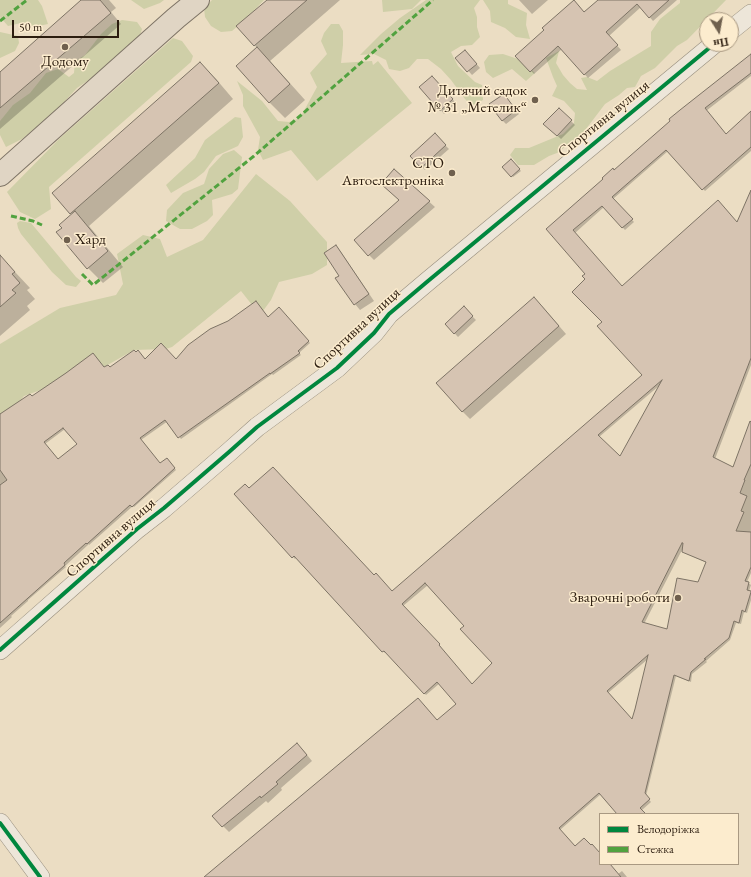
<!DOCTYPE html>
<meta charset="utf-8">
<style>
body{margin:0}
#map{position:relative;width:751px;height:877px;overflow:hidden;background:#ebddc3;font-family:"EB Garamond",serif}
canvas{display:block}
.legend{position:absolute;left:599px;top:813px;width:140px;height:52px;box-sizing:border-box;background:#fcecce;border:1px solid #a99982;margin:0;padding:5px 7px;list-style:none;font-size:12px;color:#2c1d0f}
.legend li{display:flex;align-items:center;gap:8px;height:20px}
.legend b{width:20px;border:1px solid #a99982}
.north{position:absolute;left:699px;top:12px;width:40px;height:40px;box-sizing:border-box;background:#fcecce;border:1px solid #a99982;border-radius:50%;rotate:169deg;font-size:11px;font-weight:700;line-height:16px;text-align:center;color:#2c1d0f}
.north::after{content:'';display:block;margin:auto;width:14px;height:18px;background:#6f604e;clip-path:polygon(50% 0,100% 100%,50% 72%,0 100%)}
.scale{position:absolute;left:12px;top:20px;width:107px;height:18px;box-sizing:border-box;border:2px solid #2c1d0f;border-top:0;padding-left:5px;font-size:12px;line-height:14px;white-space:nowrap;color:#2c1d0f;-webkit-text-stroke:3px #fcecce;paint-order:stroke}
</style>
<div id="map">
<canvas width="751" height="877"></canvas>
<ul class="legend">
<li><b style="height:5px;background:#00873e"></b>Велодоріжка</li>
<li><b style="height:5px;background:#51a23f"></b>Стежка</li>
</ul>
<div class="north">Пн</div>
<div class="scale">50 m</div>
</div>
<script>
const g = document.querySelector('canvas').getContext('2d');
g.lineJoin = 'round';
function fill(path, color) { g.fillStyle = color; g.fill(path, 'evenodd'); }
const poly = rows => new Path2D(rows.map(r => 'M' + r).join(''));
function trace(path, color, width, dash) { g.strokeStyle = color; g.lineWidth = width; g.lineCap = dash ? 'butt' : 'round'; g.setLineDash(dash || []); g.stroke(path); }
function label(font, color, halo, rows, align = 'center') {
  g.font = font + ' "EB Garamond",serif'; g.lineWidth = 3; g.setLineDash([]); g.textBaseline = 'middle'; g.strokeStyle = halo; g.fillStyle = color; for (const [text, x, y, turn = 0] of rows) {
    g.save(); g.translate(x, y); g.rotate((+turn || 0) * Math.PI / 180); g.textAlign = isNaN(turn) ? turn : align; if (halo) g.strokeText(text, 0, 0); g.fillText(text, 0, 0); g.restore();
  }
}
const green = poly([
 [0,0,38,0,42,6,48,24,34,27,21,23,8,26,0,17],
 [131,0,164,0,160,3,144,9],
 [212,0,264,0,245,20,232,31,221,32,211,26,205,17,204,8],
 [382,0,421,0,412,9,383,12],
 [426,0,480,0,474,8,477,17,477,27,480,37,472,45,461,46,451,52,458,66,475,82,482,85,483,100,472,106,465,99,451,80,441,69,428,59,417,59,409,68,400,71,389,69,386,60,374,54,360,55,381,34,400,18],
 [483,0,508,0,508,4,527,13,526,25,530,39,516,37,505,28,491,22,490,11],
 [680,0,726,0,687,40,677,46,655,68,641,76,635,87,627,88,619,95,605,104,583,133,577,141,566,146,557,153,549,156,534,165,518,165,510,155,515,148,529,148,563,134,574,123,575,113,564,101,552,96,557,86,553,77,546,58,559,51,556,63,563,75,570,83,577,89,587,90,581,78,587,77,597,81,610,71,651,46,651,32,660,19,680,3],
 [122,20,137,22,142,29,139,39,118,60,77,88,53,114,22,139,6,147,0,135,0,121,13,105,30,93,46,73,58,69,69,77,74,73,75,61,85,55,101,34,112,24],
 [331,24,339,24,343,31,343,45,341,63,372,61,373,65,378,61,412,103,317,181,291,150,263,160,258,150,260,137,243,106,243,95,237,81,262,101,278,121,289,122,300,118,317,87,310,73,327,54,321,41,324,33],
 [0,32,18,36,19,43,15,51,0,58],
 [173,38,182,41,193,56,191,62,49,187,51,209,35,219,20,212,7,192,59,139],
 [503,54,521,60,535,73,526,81,512,69,493,78,486,72,484,62,489,55],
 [235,117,241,118,243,137,238,146,216,156,204,172,195,179,171,193,166,185,195,158,205,140],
 [234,150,242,157,238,189,232,194,212,200,213,215,207,221,192,229,180,229,166,221,167,210,183,193,204,184,209,169,223,154],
 [256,174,290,201,327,242,327,265,312,274,279,282,271,300,260,315,241,291,172,347,166,349,134,350,104,367,24,396,0,424,0,344,60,308,116,295,123,284,117,254,143,235,160,239,167,257,203,240],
 [20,221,31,223,76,277,81,281,76,287,66,285,52,272,21,234,18,228,17,223]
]);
const shadow = poly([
 [83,0,109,0,116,8,111,12,121,24,0,129,0,72],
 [268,0,340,0,270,61,305,100,285,118,269,102,258,49,238,26],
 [519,0,548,0,532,14],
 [599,0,677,0,653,21,641,7,609,36,621,50,588,78,562,49,534,74,517,56,585,13],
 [469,55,480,68,472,75,457,58],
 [751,55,751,76,706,111,726,135,751,113,751,151,705,191,668,151,613,199,634,222,625,230,604,207,575,233,622,287,738,224,751,194,751,365,715,459,734,468,751,420,751,573,747,582,751,585,749,591,751,592,751,600,747,613,744,612,741,624,736,623,730,640,706,661,707,662,692,674,691,682,676,676,646,796,651,802,642,810,645,814,618,814,601,794,560,830,575,847,600,854,600,864,609,864,618,874,622,871,627,877,205,877,437,722,457,704,440,683,426,695,386,652,385,653,383,651,296,558,295,559,293,557,235,494,249,490,374,576,392,592,644,375,603,322,586,279,586,274,547,229],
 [660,385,621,457,599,437],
 [682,550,685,553,707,563,698,584,667,630,644,624],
 [428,585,465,626,493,663,472,685,441,648,441,647,403,606],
 [648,659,632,720,608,693],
 [200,64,216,79,233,99,89,226,123,267,103,283,88,268,63,228,73,215,53,193],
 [435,81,456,103,444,114,441,110],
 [507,99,519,114,506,124,502,120],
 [559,109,575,125,561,139,545,124],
 [435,135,449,149,425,170,412,156],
 [511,160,521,171,513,177,504,167],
 [395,171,435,207,374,260,369,255,400,200],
 [336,246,341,252,374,301,360,310,355,304],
 [1,257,30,288,27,290,35,299,27,306,30,310,0,336,0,258],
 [542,306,566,334,470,419,462,411],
 [464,308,476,320,458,337,446,324],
 [279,309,310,343,299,353,301,355,273,375,272,374,181,439,168,421,141,440,160,464,169,461,176,470,134,507,133,506,89,545,89,544,65,566,66,567,28,600,28,601,11,616,12,617,0,628,0,416,32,397,104,369,110,369,145,360,176,361,268,318],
 [65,429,78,444,58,461,45,444],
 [303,750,312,761,281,788,282,790,268,803,266,801,229,832,213,816]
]);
const building = poly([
 [81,0,100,0,111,13,0,108,0,72,81,0],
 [267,0,307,0,254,46,236,26,267,0],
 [574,0,584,12,598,0,669,0,649,18,637,4,606,32,618,45,584,75,558,46,530,72,515,56,544,30,542,28,574,0],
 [257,47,290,84,269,103,236,66,257,47],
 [465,50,477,64,467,72,455,58,465,50],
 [751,54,751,73,705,108,726,134,751,111,751,147,702,190,666,150,612,197,633,219,622,228,602,206,573,230,622,286,718,200,737,222,751,190,751,358,713,457,733,467,750,421,751,422,751,464,744,480,745,480,740,493,747,496,741,511,744,512,736,531,751,532,751,567,745,581,749,582,747,590,751,591,751,592,745,612,742,610,739,623,734,621,729,638,704,659,706,659,691,672,689,681,674,675,645,793,650,799,640,808,646,814,617,814,599,793,559,828,575,846,584,838,591,845,592,844,600,853,600,864,610,864,621,877,204,877,418,698,437,720,456,704,437,682,424,694,384,651,382,652,294,556,292,558,234,494,245,484,249,488,273,467,374,575,376,573,392,591,642,375,597,326,602,322,572,292,585,279,582,276,585,274,546,229,603,179,602,178,613,168,614,170,670,121,669,119,680,110,751,54],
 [662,380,620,456,598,435,662,380],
 [682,543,683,543,682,552,706,562,698,582,677,578,667,629,642,622,682,543],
 [425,583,464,626,460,629,492,663,472,684,439,645,440,644,402,604,425,583],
 [648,655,635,709,632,719,607,691,648,655],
 [200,62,219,83,70,214,52,193,200,62],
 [432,76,453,99,440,111,419,87,432,76],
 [504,94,516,110,502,121,489,104,504,94],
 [559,108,572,120,557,136,543,124,559,108],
 [435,133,446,145,421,168,410,156,435,133],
 [511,159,520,169,511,177,502,167,511,159],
 [394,169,430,201,368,256,354,240,399,200,381,184,394,169],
 [75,211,108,251,87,269,56,232,62,228,59,225,75,211],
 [336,245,369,294,354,305,335,278,339,276,324,253,336,245],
 [0,255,15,272,12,274,20,283,12,290,16,293,0,307,0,255],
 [534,297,559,326,462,412,436,383,534,297],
 [256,301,268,317,279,307,309,341,298,351,300,353,270,374,270,373,178,438,165,420,140,438,160,463,167,458,175,468,132,507,130,505,87,544,86,543,64,563,65,565,0,623,0,485,7,480,0,470,0,414,30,394,32,396,66,373,93,353,104,367,108,365,110,367,134,350,136,352,138,350,145,359,161,343,176,359,188,345,210,329,228,321,256,301],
 [63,428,77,444,58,459,44,442,63,428],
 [464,306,473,316,454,334,445,324,464,306],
 [297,743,307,755,276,782,278,784,261,798,260,796,222,827,212,816,297,743]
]);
const minor = poly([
 [731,30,751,14],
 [0,650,137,529,164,508,229,452,257,427,337,368,374,333,389,314,428,281,714,44],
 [0,823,40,877]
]);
const major = poly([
 [0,175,176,18,198,0]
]);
const quiet = poly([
 [0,21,27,0],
 [11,216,33,221,42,225],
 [82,274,93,285,254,156,433,0]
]);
const cycleway = poly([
 [0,650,137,529,164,508,229,452,257,427,337,368,374,333,389,314,428,281,714,44],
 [0,823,40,877]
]);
const markers = [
 [65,47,4,"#6f604e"],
 [535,100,4,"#6f604e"],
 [452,173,4,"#6f604e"],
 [67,240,4,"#6f604e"],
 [678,598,4,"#6f604e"]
];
const poiNames = [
 ["Додому",65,62,"center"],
 ["Дитячий садок",527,91],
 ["№ 31 „Метелик“",527,108],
 ["СТО",444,164],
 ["Автоелектроніка",444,181],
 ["Хард",75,240,"left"],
 ["Зварочні роботи",670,598]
];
const streetNames = [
 ["Спортивна вулиця",604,119,-39],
 ["Спортивна вулиця",357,329,-43],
 ["Спортивна вулиця",111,538,-41]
];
fill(green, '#cfcfa8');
fill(shadow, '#0003');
fill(building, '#d6c4b2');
trace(building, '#7d7365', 1);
trace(minor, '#978e7e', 20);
trace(major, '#7d7365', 24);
trace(minor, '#ede6d9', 19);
trace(major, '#e0d5c4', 22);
trace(quiet, '#51a23f', 3, [6, 3]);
trace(cycleway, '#00873e', 4);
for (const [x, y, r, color] of markers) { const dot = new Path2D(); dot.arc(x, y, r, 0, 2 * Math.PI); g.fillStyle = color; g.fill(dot); trace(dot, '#fcecce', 1.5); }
label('15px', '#2c1d0f', '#fcecce', poiNames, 'right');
label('15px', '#2c1d0f', '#fcecce', streetNames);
</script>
